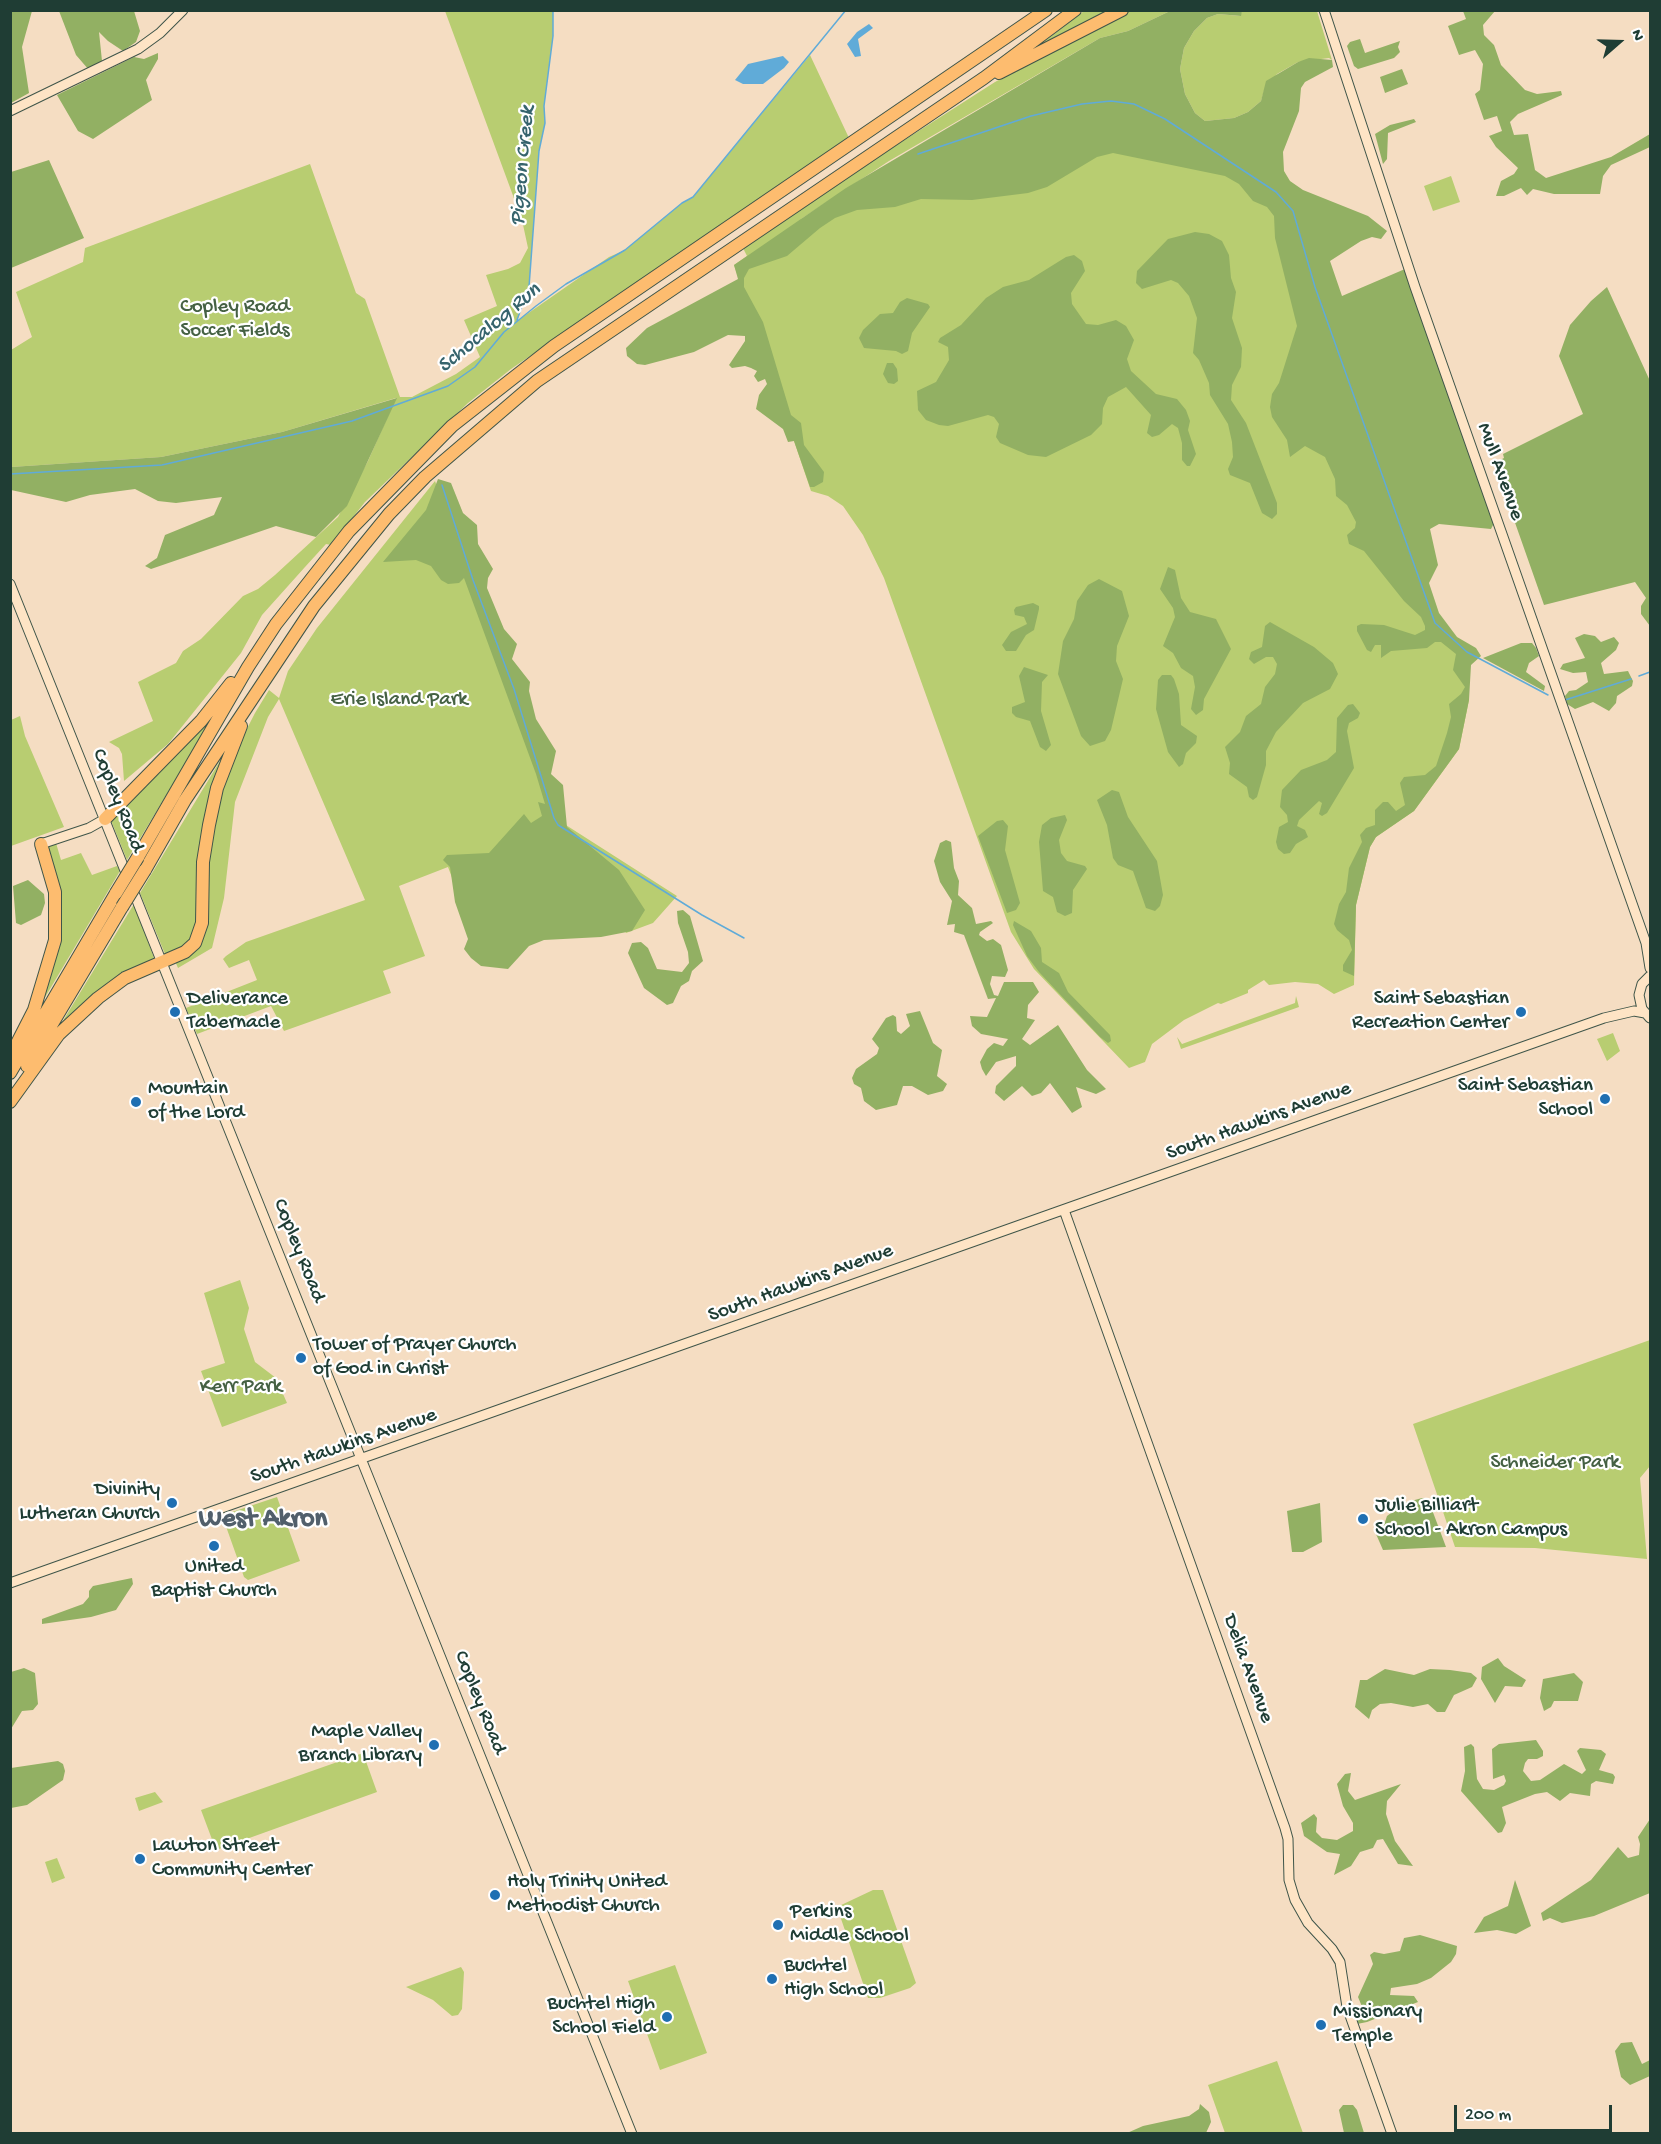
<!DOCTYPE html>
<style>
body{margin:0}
#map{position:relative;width:1661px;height:2144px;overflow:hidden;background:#f5ddc2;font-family:"Gochi Hand",sans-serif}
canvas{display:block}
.frame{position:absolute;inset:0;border:12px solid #1f3d34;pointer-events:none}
.north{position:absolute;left:1589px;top:12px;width:60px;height:60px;-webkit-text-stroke:4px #fff;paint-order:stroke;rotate:70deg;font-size:16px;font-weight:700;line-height:24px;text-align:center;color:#1f3d34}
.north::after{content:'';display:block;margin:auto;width:21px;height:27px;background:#1f3d34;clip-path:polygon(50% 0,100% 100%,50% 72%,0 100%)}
.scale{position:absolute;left:1454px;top:2105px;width:158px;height:27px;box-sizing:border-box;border:3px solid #1f3d34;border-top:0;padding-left:8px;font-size:18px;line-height:21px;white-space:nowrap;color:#1f3d34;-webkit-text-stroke:4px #fff;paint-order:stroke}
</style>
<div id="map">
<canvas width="1661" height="2144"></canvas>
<div class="frame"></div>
<div class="north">N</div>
<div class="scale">200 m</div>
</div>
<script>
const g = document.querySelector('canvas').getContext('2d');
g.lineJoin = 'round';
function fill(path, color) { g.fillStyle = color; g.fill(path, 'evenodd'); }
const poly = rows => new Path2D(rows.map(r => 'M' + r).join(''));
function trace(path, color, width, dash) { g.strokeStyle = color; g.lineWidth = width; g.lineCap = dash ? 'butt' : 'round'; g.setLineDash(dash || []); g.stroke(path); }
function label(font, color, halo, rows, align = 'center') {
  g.font = font + ' "Gochi Hand",sans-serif'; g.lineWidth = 4.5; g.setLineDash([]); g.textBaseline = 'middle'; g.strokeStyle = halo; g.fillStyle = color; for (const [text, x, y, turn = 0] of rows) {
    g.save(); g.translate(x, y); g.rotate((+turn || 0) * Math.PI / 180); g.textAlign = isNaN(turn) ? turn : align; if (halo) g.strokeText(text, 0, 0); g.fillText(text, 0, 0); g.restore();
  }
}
const green = poly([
 [445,11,553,11,553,36,544,106,545,123,539,151,529,287,517,321,609,257,625,250,682,203,693,197,810,55,849,138,511,369,468,403,365,502,331,545,326,544,305,567,262,615,241,653,168,744,124,781,122,754,119,748,109,742,153,721,138,682,176,663,183,651,201,639,243,596,258,589,275,575,338,517,368,461,396,398,282,432,161,457,11,467,11,350,32,337,16,292,83,262,85,248,310,164,356,293,365,299,400,397,412,397,456,374,480,357,464,320,497,306,486,275,508,269,520,263,528,248,522,220],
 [1084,11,1114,11,1026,55,1049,38],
 [1130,11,1170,11,1128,31,1100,38,889,161,801,219,1101,141,1206,159,1277,206,1422,605,1468,658,1469,700,1459,749,1414,811,1376,837,1370,847,1356,905,1354,985,1334,994,1318,984,1295,982,1269,985,1264,980,1248,990,1248,993,1221,1004,1218,1003,1184,1020,1152,1044,1145,1062,1129,1068,1034,969,1011,932,884,578,863,535,843,506,828,496,811,491,734,265,747,256,743,248,825,191,995,82],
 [1242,11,1317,11,1332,60,1329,58,1298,62,1277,74,1264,91,1261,101,1248,112,1234,118,1205,121,1195,113,1185,94,1180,69,1184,48,1194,31,1207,18,1218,14,1240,16],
 [1451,176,1460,202,1433,211,1424,186],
 [435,481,558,820,677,896,653,923,626,933,617,910,482,957,448,867,399,886,425,956,383,971,391,993,284,1031,271,1006,197,1034,186,1008,257,980,249,960,229,968,223,959,226,956,246,942,365,900,279,699,268,717,235,802,224,898,212,948,178,968,175,961,190,953,207,874,211,826,230,762,255,713,269,690,279,698,288,671,317,628],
 [213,715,214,716,127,860,110,818],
 [20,716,25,736,64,827,11,846,11,720],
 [226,751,199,913,191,944,165,954,140,893],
 [56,843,61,860,81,853,92,875,117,866,120,871,44,999,41,998,57,945,47,851,50,844],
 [134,904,154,958,63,1026,61,1024],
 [1296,996,1299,1007,1181,1049,1177,1037,1182,1044,1295,1003],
 [1613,1033,1620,1051,1607,1061,1597,1039],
 [240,1280,249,1308,244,1329,255,1362,276,1378,287,1403,222,1427,201,1371,225,1363,204,1293],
 [1650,1340,1650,1466,1640,1478,1647,1559,1535,1548,1455,1547,1413,1424],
 [277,1497,300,1561,248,1580,244,1577,223,1518,226,1514],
 [363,1753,377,1792,216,1850,201,1810],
 [155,1792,163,1802,139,1811,135,1798],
 [57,1858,65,1878,52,1883,45,1862],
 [873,1890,883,1890,916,1983,910,1988,880,1998,868,1998,837,1907],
 [675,1965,707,2053,660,2070,628,1981],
 [461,1967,464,1972,462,2009,458,2015,452,2016,433,2000,406,1987],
 [1277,2061,1303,2133,1225,2133,1208,2085]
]);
const forest = poly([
 [11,10,32,11,22,47,29,93,11,103],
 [59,11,134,11,140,31,136,42,123,51,108,41,99,32,102,61,89,70,76,55],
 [1170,11,1242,11,1241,16,1218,14,1207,18,1194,31,1184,48,1180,69,1185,94,1195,113,1205,121,1234,118,1248,112,1261,101,1266,81,1298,62,1309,58,1332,60,1333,67,1305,82,1301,88,1299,111,1283,152,1284,171,1290,181,1303,190,1368,216,1387,231,1381,239,1372,237,1361,241,1330,261,1342,296,1405,269,1494,523,1491,529,1439,524,1430,529,1438,565,1429,583,1439,613,1457,637,1476,648,1481,656,1471,665,1469,700,1459,749,1414,811,1376,837,1370,847,1356,905,1354,976,1343,971,1343,965,1352,950,1349,940,1337,930,1334,924,1339,904,1346,892,1349,868,1362,842,1360,835,1366,828,1375,825,1375,810,1383,802,1388,802,1396,811,1405,805,1400,783,1404,777,1425,775,1436,766,1447,733,1451,717,1449,704,1461,694,1465,687,1453,670,1456,654,1441,642,1435,642,1427,648,1391,651,1381,658,1381,645,1375,645,1371,652,1367,650,1357,631,1357,626,1361,624,1384,625,1415,635,1425,630,1425,626,1421,617,1404,601,1364,551,1349,544,1347,535,1355,528,1356,522,1347,505,1336,496,1335,479,1325,457,1305,446,1290,457,1287,440,1272,417,1270,407,1272,394,1279,383,1297,326,1275,238,1274,216,1267,207,1253,201,1239,184,1225,176,1113,153,1097,157,1047,187,1028,193,972,200,921,199,895,207,857,210,835,218,820,228,787,256,749,269,744,278,744,287,763,322,791,415,801,423,804,445,824,472,823,482,814,487,810,487,794,441,788,442,783,429,756,409,759,395,767,384,765,379,758,382,754,376,757,371,751,368,745,366,732,368,729,365,745,341,745,336,728,335,694,352,645,365,637,364,627,356,626,348,647,328,738,279,734,265,846,188,1100,38,1128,31],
 [1463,11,1495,11,1483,25,1484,35,1494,45,1501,65,1525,90,1537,94,1561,91,1562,95,1518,114,1510,122,1514,135,1528,134,1535,170,1546,178,1611,157,1650,134,1650,147,1611,165,1603,176,1600,194,1554,194,1533,189,1527,195,1521,188,1504,196,1496,196,1501,181,1514,174,1518,168,1496,147,1489,136,1502,131,1497,116,1484,120,1475,94,1480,90,1483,64,1475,50,1459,55,1448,26,1466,19],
 [1360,39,1365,53,1400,41,1398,47,1400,52,1394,58,1358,69,1354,66,1347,46,1350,42],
 [158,53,158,59,146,80,152,100,93,139,78,131,57,95,134,57,144,59],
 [1402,69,1408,84,1385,93,1380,77],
 [1414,119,1416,122,1388,133,1387,159,1383,164,1375,134,1390,125],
 [49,160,84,238,11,268,11,172],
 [1195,232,1209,234,1222,241,1229,255,1231,278,1236,292,1232,318,1242,348,1241,367,1232,385,1231,400,1246,423,1277,503,1277,514,1272,519,1262,513,1250,483,1230,475,1228,469,1233,457,1232,442,1228,424,1210,395,1209,383,1199,360,1193,353,1197,318,1189,296,1178,283,1171,280,1142,289,1136,283,1137,271,1168,239],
 [1074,255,1082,261,1085,271,1071,293,1072,304,1086,324,1098,325,1116,320,1126,326,1134,340,1127,359,1131,371,1156,394,1177,399,1186,410,1190,421,1188,430,1196,454,1190,466,1187,466,1182,460,1182,443,1178,428,1172,424,1159,435,1152,437,1147,433,1151,415,1126,387,1108,397,1103,408,1102,424,1091,435,1046,457,1028,455,1000,443,996,437,999,424,994,417,988,415,948,426,939,425,926,420,918,410,917,391,936,382,949,360,948,347,938,342,940,338,961,325,986,298,1003,287,1029,280,1066,257],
 [1607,287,1650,381,1650,626,1641,614,1641,606,1646,598,1635,582,1544,605,1494,463,1504,458,1503,454,1583,414,1559,356,1570,325,1591,301],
 [907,298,928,304,930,307,912,333,908,351,902,354,896,351,864,348,859,338,863,330,880,314,893,313,900,302],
 [887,363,893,363,897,369,898,381,894,384,888,383,883,374],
 [397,398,347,506,316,537,276,526,151,569,145,566,157,558,165,535,214,515,222,497,176,503,158,501,135,489,90,495,66,502,11,490,11,467,161,457,282,432],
 [438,479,451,483,463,513,477,525,478,544,493,569,488,578,487,588,504,629,517,644,512,659,530,682,529,691,536,719,556,751,551,774,563,785,567,827,619,870,645,910,632,931,601,937,544,940,529,946,508,969,481,966,471,958,464,949,468,939,455,902,450,867,443,860,447,855,489,853,524,814,531,823,542,816,538,802,545,804,536,774,464,578,459,583,448,584,441,580,431,566,416,560,383,562,426,510],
 [1168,567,1175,570,1181,598,1190,612,1216,619,1231,649,1204,699,1203,710,1196,715,1191,709,1195,687,1193,676,1181,668,1173,653,1163,646,1175,617,1173,608,1160,589],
 [1099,579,1122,591,1129,616,1117,646,1116,661,1123,679,1111,730,1105,741,1090,746,1081,736,1058,674,1063,641,1074,619,1077,601,1088,585],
 [1033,603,1039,606,1039,609,1034,630,1026,635,1016,651,1006,651,1002,645,1011,632,1027,624,1024,617,1015,615,1014,610,1016,607],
 [1270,622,1314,647,1333,663,1338,674,1330,689,1303,703,1276,732,1266,751,1266,765,1257,797,1253,800,1249,797,1247,787,1229,774,1230,763,1225,747,1240,732,1246,716,1261,704,1265,687,1275,674,1277,664,1273,657,1266,657,1254,664,1249,659,1251,652,1262,647,1265,626],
 [1584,634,1595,636,1601,642,1614,637,1619,643,1616,650,1601,663,1604,674,1628,671,1633,681,1632,686,1617,696,1616,703,1609,711,1593,702,1575,709,1567,704,1565,696,1569,691,1576,690,1588,682,1586,672,1573,673,1560,669,1563,664,1585,658,1575,638],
 [1521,643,1532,643,1536,648,1539,656,1529,663,1526,672,1545,686,1544,691,1483,658],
 [1024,667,1048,675,1042,682,1041,711,1051,745,1046,751,1040,747,1030,721,1016,717,1012,713,1012,707,1025,702,1019,676],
 [1162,675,1171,675,1174,679,1179,694,1181,725,1197,736,1196,743,1186,753,1183,764,1179,767,1168,752,1156,709,1158,680],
 [1353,704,1360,713,1358,718,1349,723,1347,731,1354,768,1327,813,1322,816,1319,814,1322,803,1319,801,1299,820,1297,826,1305,830,1308,837,1296,844,1290,853,1284,854,1278,849,1276,842,1279,827,1288,822,1287,815,1280,807,1282,790,1301,770,1327,760,1336,752,1337,718,1348,705],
 [1112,790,1119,792,1128,817,1157,861,1163,895,1160,906,1155,911,1146,908,1133,871,1118,865,1113,858,1107,825,1097,800],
 [1065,815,1067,820,1059,840,1061,853,1067,861,1085,866,1087,869,1073,890,1072,913,1065,916,1057,912,1053,897,1043,891,1039,842,1042,825,1051,818],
 [1003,820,1008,826,1005,850,1020,903,1016,910,1007,913,978,836,997,821],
 [946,840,951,842,954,868,959,881,958,895,972,908,976,924,991,921,993,923,980,932,979,935,987,941,993,939,1001,945,1008,970,1005,977,992,976,990,984,994,995,998,996,1004,982,1033,982,1039,992,1028,1005,1027,1018,1035,1020,1022,1039,1030,1045,1058,1025,1087,1070,1106,1089,1096,1094,1076,1087,1082,1107,1072,1113,1050,1083,1041,1093,1032,1096,1022,1086,1004,1101,995,1093,996,1086,1016,1066,1016,1056,996,1062,986,1076,982,1069,980,1062,987,1049,994,1043,1003,1046,1008,1039,981,1034,972,1026,970,1016,987,1017,996,998,988,999,964,935,954,932,955,924,947,925,952,901,940,882,934,861,940,843],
 [28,880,44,894,45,903,41,915,21,925,16,923,13,886],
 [683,910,690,916,703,961,692,971,689,981,681,986,673,1003,667,1005,644,988,628,953,632,943,641,942,648,948,657,969,682,972,689,963,688,952,678,923,677,911],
 [1014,921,1031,931,1041,948,1042,962,1059,973,1068,992,1110,1035,1111,1041,1108,1043,1100,1037,1039,972,1027,956,1013,925],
 [920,1011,933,1043,942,1050,937,1076,947,1084,943,1091,928,1095,912,1086,903,1086,897,1105,876,1110,864,1101,861,1088,854,1084,852,1078,856,1069,877,1054,879,1048,872,1039,886,1018,893,1015,896,1017,897,1031,901,1034,910,1026,906,1014],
 [1422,1498,1428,1499,1446,1547,1383,1550,1376,1534,1384,1525,1387,1516,1404,1503],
 [1320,1503,1322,1542,1303,1552,1292,1552,1287,1511],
 [132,1578,133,1584,116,1610,91,1617,42,1624,42,1619,83,1604,89,1597,89,1591,93,1586],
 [1498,1658,1504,1666,1526,1680,1522,1687,1505,1686,1495,1703,1481,1679,1482,1667],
 [24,1668,35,1673,38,1704,33,1710,22,1711,11,1729,11,1672],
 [1385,1669,1414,1675,1430,1669,1450,1670,1471,1673,1477,1678,1472,1687,1454,1695,1445,1712,1437,1712,1428,1704,1413,1707,1391,1703,1380,1704,1372,1710,1369,1719,1355,1707,1360,1680,1367,1680],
 [1574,1673,1583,1682,1578,1701,1554,1701,1551,1707,1544,1711,1540,1698,1543,1679],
 [1536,1740,1543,1751,1543,1756,1537,1759,1528,1759,1525,1763,1523,1771,1531,1781,1540,1780,1564,1764,1582,1774,1586,1770,1577,1751,1580,1748,1601,1750,1606,1754,1599,1770,1613,1774,1615,1777,1613,1784,1596,1781,1591,1784,1590,1796,1570,1793,1560,1801,1547,1792,1535,1794,1502,1807,1506,1823,1502,1832,1498,1833,1461,1791,1465,1771,1464,1747,1471,1744,1474,1747,1477,1779,1483,1789,1494,1790,1504,1785,1506,1781,1504,1775,1493,1779,1492,1749,1499,1744],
 [58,1761,63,1764,65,1771,63,1780,27,1805,11,1808,11,1768],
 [1351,1773,1348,1791,1355,1800,1401,1784,1387,1801,1386,1814,1395,1841,1413,1866,1398,1864,1383,1839,1377,1840,1373,1848,1360,1852,1351,1866,1334,1875,1340,1854,1327,1852,1304,1836,1301,1823,1314,1814,1317,1818,1316,1832,1322,1838,1337,1840,1353,1831,1353,1823,1343,1806,1337,1784,1345,1774],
 [1650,1819,1650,1893,1594,1916,1562,1923,1550,1918,1543,1921,1541,1913,1591,1880,1618,1847,1628,1858,1639,1855,1640,1844,1638,1837],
 [1515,1880,1531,1926,1516,1934,1497,1930,1474,1933,1484,1917,1508,1906],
 [1420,1935,1457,1946,1456,1954,1451,1962,1431,1978,1417,1984,1391,1988,1390,1995,1414,1996,1418,2002,1367,2022,1357,2024,1352,2016,1363,2009,1358,1997,1373,1964,1370,1955,1374,1952,1384,1954,1400,1951,1404,1938],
 [1632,2042,1642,2064,1650,2060,1650,2076,1630,2085,1621,2077,1615,2051,1621,2043],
 [1200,2104,1209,2112,1211,2122,1206,2133,1127,2133,1143,2126,1189,2116,1199,2109],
 [1343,2105,1353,2105,1357,2110,1364,2133,1344,2133,1339,2110]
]);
const water = poly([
 [869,24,873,28,858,39,861,56,855,57,847,44,857,32],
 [783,56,789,62,784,68,763,84,743,84,735,80,748,64]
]);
const stream = poly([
 [918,154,1031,116,1082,104,1111,101,1134,104,1165,119,1276,192,1293,211,1315,287,1435,623,1467,652,1548,695],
 [517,320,529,287,539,151,545,123,544,106,553,36,553,10],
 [10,474,162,465,352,421,448,386,475,367,504,332,536,306,566,284,625,250,682,203,693,197,846,10],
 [442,485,473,580,514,689,554,818,558,825,702,915,744,938],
 [1639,676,1650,672],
 [1565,700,1631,679]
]);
const secondary = poly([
 [1324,10,1415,287,1646,943,1650,968],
 [10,111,138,49,160,33,183,10],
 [10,584,632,2134],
 [41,844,89,828,105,819],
 [1650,976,1642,984,1639,995,1642,1009,1650,1018],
 [1064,1210,1285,1828,1288,1839,1289,1880,1295,1900,1308,1923,1332,1949,1340,1962,1347,2007,1392,2134],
 [10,1583,1604,1018,1634,1011,1645,1013]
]);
const highway = poly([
 [999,73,1122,10],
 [105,819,201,721,231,683],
 [138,857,248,667,276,624,349,531,452,426,554,346,1046,10],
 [145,870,185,800,314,606,389,514,425,477,537,381,984,78,1075,10],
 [10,1057,34,1010,55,940,55,892,41,844],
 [27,1066,122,907],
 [10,1073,116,893],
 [10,1102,59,1034,98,998,125,978,185,952,195,943,202,923,203,862,209,825,217,788,241,726]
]);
const highwayBridge = poly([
 [116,893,138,857],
 [122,907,145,870]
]);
const markers = [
 [175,1012,6,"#1f6fb2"],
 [1521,1012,6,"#1f6fb2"],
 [1605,1099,6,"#1f6fb2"],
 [136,1102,6,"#1f6fb2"],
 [301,1358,6,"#1f6fb2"],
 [172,1503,6,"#1f6fb2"],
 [1363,1519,6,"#1f6fb2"],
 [214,1546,6,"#1f6fb2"],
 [434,1745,6,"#1f6fb2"],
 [140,1859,6,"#1f6fb2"],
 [495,1895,6,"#1f6fb2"],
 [778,1925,6,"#1f6fb2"],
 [772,1979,6,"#1f6fb2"],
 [667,2017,6,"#1f6fb2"],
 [1321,2025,6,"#1f6fb2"]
];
const parkNames = [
 ["Copley Road",235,308],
 ["Soccer Fields",235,332],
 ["Erie Island Park",399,701],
 ["Kerr Park",241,1388],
 ["Schneider Park",1555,1464]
];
const streetNames = [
 ["Mull Avenue",1499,472,70],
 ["Copley Road",117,801,68],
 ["South Hawkins Avenue",1259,1122,-20],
 ["Copley Road",298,1251,68],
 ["South Hawkins Avenue",801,1284,-20],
 ["South Hawkins Avenue",344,1447,-19],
 ["Delia Avenue",1247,1669,70],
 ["Copley Road",479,1703,68]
];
const poiNames = [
 ["Deliverance",187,1000],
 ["Tabernacle",187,1024],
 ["Saint Sebastian",1509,1000,"right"],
 ["Recreation Center",1509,1024,"right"],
 ["Saint Sebastian",1593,1087,"right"],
 ["School",1593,1111,"right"],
 ["Mountain",148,1090],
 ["of the Lord",148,1114],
 ["Tower of Prayer Church",313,1346],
 ["of God in Christ",313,1370],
 ["Divinity",160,1491,"right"],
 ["Lutheran Church",160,1515,"right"],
 ["Julie Billiart",1375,1507],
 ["School - Akron Campus",1375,1531],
 ["United",214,1568,"center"],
 ["Baptist Church",214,1592,"center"],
 ["Maple Valley",422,1733,"right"],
 ["Branch Library",422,1757,"right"],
 ["Lawton Street",152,1847],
 ["Community Center",152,1871],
 ["Holy Trinity United",507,1883],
 ["Methodist Church",507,1907],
 ["Perkins",790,1913],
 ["Middle School",790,1937],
 ["Buchtel",784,1967],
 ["High School",784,1991],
 ["Buchtel High",655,2005,"right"],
 ["School Field",655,2029,"right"],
 ["Missionary",1333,2013],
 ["Temple",1333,2037]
];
const waterNames = [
 ["Pigeon Creek",524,166,-85],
 ["Schocalog Run",490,329,-40]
];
const districtNames = [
 ["West Akron",263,1521]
];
fill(green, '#b8cd71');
fill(forest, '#92b063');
fill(water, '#60abd8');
trace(stream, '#60abd8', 1.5);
trace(secondary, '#3f5549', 11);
trace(highway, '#3f5549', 14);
trace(secondary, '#fee4c5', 9);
trace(highway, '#fdbc6f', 12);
trace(highwayBridge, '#3f5549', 14, []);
trace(highwayBridge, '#fdbc6f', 12);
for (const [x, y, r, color] of markers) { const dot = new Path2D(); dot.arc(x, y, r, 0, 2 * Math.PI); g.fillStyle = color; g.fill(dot); trace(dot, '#fff', 2); }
label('21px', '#456143', '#fff', parkNames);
label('21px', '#1f3d34', '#fff', streetNames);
label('21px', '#1f3d34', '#fff', poiNames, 'left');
label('italic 22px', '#36646d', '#fff', waterNames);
label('bold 27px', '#515f6b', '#fff', districtNames);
</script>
